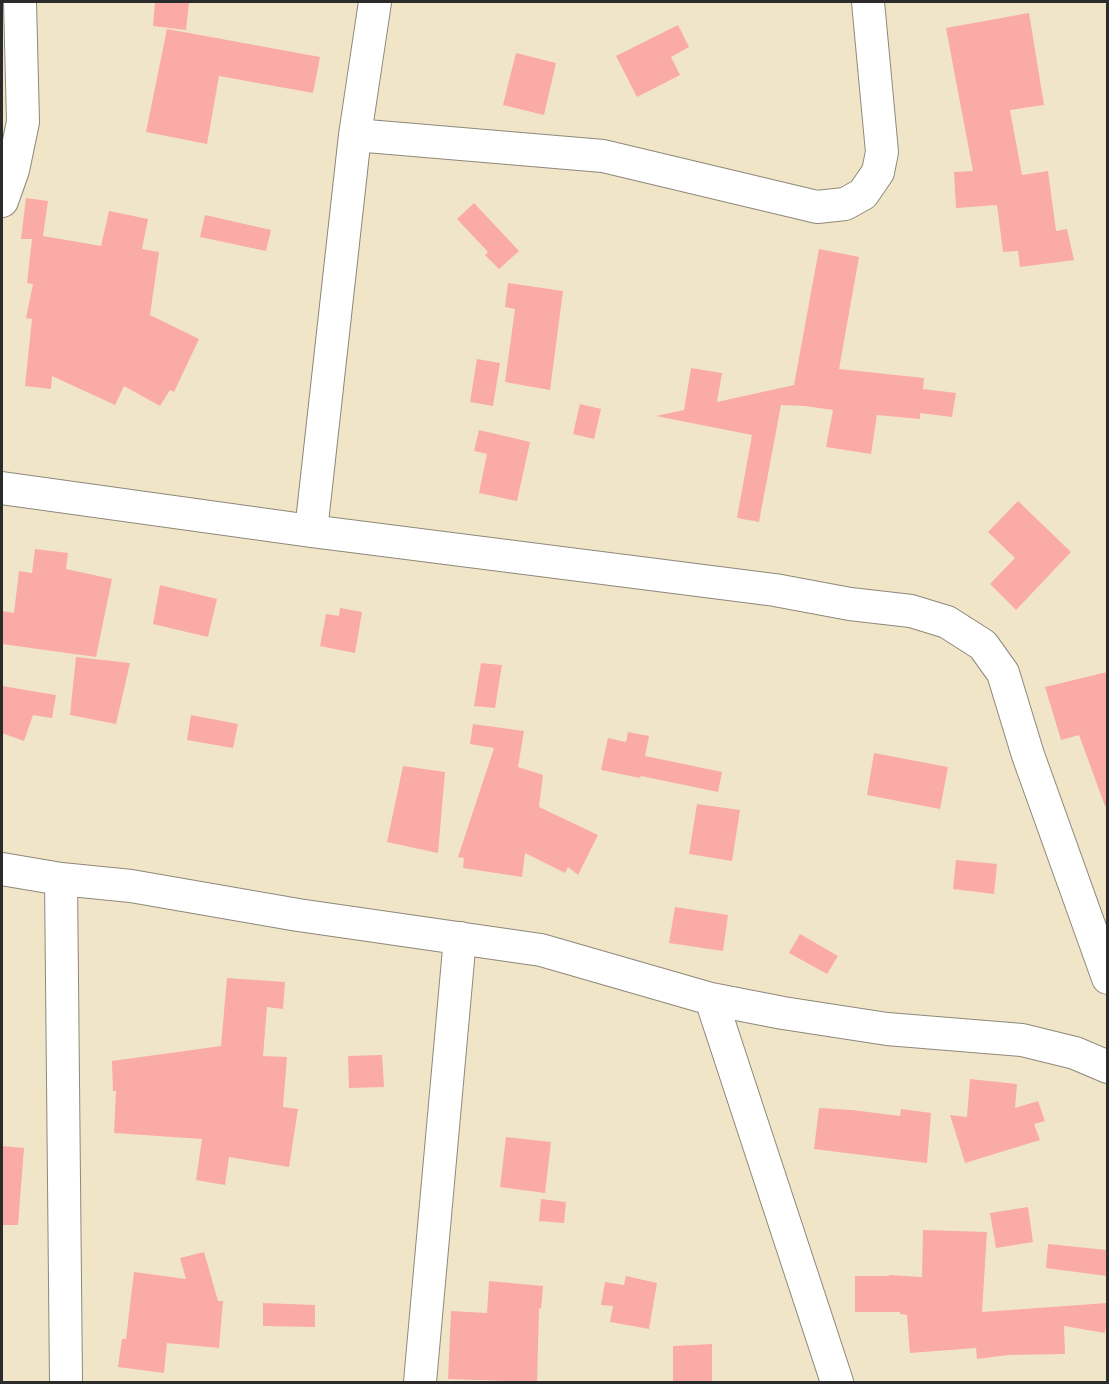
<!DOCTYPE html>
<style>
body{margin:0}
#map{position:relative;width:1109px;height:1384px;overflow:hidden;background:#f1e5c8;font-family:"IM FELL DW Pica",serif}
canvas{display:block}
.frame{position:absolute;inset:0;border:3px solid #2b2b2b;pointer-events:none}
</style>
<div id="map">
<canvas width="1109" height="1384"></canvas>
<div class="frame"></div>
</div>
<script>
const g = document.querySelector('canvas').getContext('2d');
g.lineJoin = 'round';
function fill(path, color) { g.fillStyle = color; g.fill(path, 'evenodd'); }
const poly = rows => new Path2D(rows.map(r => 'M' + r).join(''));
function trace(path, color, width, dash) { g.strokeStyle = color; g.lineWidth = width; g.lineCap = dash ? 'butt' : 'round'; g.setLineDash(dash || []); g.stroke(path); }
const building = poly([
 [155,2,189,2,186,30,153,26],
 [1029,13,1044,105,1010,110,1022,175,1048,171,1056,231,1067,229,1074,260,1020,267,1018,251,1003,252,997,205,956,208,954,172,973,171,946,28],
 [678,25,689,47,671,57,680,75,637,97,616,56],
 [167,29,320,57,313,93,219,76,207,144,146,132],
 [516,53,556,63,544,115,503,105],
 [26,198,48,201,43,236,101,246,109,211,148,219,142,249,159,252,150,315,199,339,174,392,170,390,160,406,124,386,115,405,52,376,51,389,25,386,32,319,26,318,33,284,27,283,32,239,21,239],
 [474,203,519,251,499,269,485,255,488,252,457,219],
 [205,215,271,230,266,251,200,237],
 [819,249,859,257,839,369,924,378,923,389,956,393,952,417,920,413,920,419,877,415,871,454,826,447,833,410,805,406,781,405,759,522,737,518,752,435,656,416,684,410,691,368,722,373,717,402,794,385],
 [508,283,563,291,550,390,505,382,515,309,505,307],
 [477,359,500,363,493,406,470,402],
 [580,404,601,409,594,439,573,434],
 [479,430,530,442,517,501,479,493,487,454,474,451],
 [1018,501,1071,552,1016,610,990,584,1015,558,988,532],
 [35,549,68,553,66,569,112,579,96,657,2,644,2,611,14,613,19,571,32,573],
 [160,585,217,599,208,637,153,624],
 [340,608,362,612,355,653,320,646,326,614,339,616],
 [76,657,130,663,116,724,70,715],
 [481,663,502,665,495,708,474,706],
 [1107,672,1107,806,1105,806,1079,735,1061,740,1045,687],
 [2,686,56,695,52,718,33,715,24,741,2,733],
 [191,715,238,724,233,748,187,740],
 [473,724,524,731,518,767,543,775,539,807,598,835,578,875,568,867,565,873,525,853,522,877,463,868,464,858,458,857,494,748,470,744],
 [628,732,649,736,645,756,722,772,718,792,641,776,640,778,601,770,608,738,626,742],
 [874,753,948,767,940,809,867,795],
 [403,766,445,772,438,853,387,842],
 [697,804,740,810,732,861,689,854],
 [956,860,997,864,994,894,953,889],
 [675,907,728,915,723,951,669,943],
 [800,934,838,956,827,974,789,953],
 [227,978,285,982,283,1009,267,1007,263,1056,287,1057,283,1107,298,1109,289,1167,229,1157,225,1185,196,1180,202,1139,114,1133,116,1091,113,1091,112,1061,221,1046],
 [382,1055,384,1087,349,1088,348,1056],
 [970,1079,1017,1084,1015,1108,1038,1101,1045,1121,1034,1124,1040,1140,965,1163,950,1115,967,1117],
 [819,1108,852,1110,900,1116,901,1109,931,1113,927,1163,814,1149],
 [506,1137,551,1142,545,1193,500,1187],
 [2,1146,24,1148,18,1225,2,1225],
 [541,1199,566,1202,564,1223,539,1221],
 [1028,1207,1033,1242,996,1248,990,1213],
 [923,1230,987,1232,982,1312,1107,1303,1107,1318,1105,1333,1064,1326,1065,1354,1008,1355,977,1359,976,1348,910,1353,907,1315,900,1314,900,1312,855,1312,855,1276,889,1276,889,1275,922,1277],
 [1048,1244,1107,1250,1107,1276,1046,1268],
 [204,1252,218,1301,223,1301,219,1348,167,1343,164,1373,118,1367,122,1339,126,1339,134,1272,186,1279,180,1258],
 [626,1276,657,1283,649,1329,610,1322,613,1306,601,1305,605,1282,624,1285],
 [489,1281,543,1286,541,1309,539,1308,537,1383,508,1383,508,1381,448,1379,451,1311,487,1313],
 [263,1303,315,1305,315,1327,263,1326],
 [712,1344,712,1383,673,1383,673,1346]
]);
const minor = poly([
 [355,135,603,156,817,207,845,204,863,194,878,172,882,152,868,2],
 [2,201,13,170,23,122,20,2],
 [2,488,311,531,775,590,850,604,911,611,947,622,983,645,1003,673,1028,755,1108,978],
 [311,531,355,135,375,2],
 [2,869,61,879,131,886,298,915,541,950,711,999,783,1013,887,1029,1022,1040,1075,1053,1108,1067],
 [61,879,66,1382],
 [711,999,837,1382],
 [420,1382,460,938]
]);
fill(building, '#faaba6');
trace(minor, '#8e887a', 34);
trace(minor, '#fff', 32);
</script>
